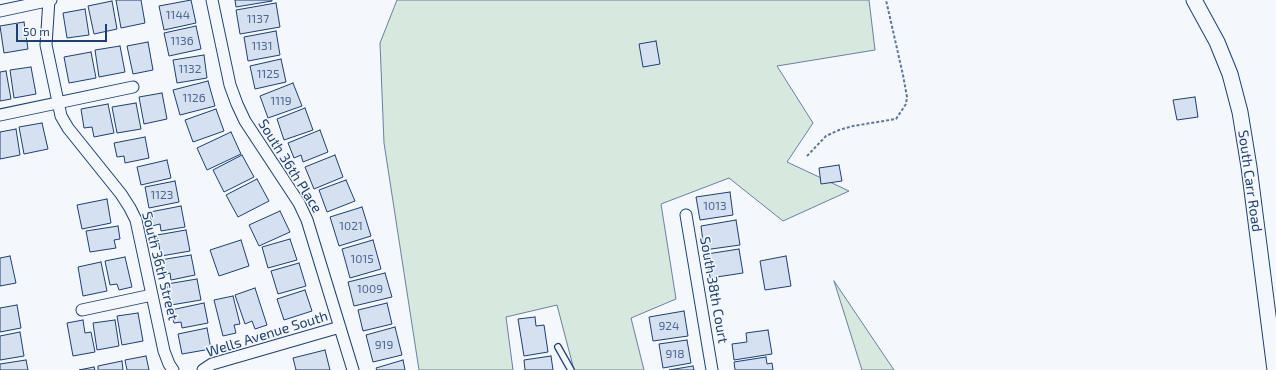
<!DOCTYPE html>
<style>
body{margin:0}
#map{position:relative;width:1276px;height:370px;overflow:hidden;background:#f4f7fb;font-family:"Exo 2",sans-serif}
canvas{display:block}
.scale{position:absolute;left:16px;top:24px;width:91px;height:18px;box-sizing:border-box;border:2px solid #1d3f73;border-top:0;padding-left:5px;font-size:12px;line-height:14px;white-space:nowrap;color:#1d3f73;-webkit-text-stroke:3px #f4f7fb;paint-order:stroke}
</style>
<div id="map">
<canvas width="1276" height="370"></canvas>
<div class="scale">50 m</div>
</div>
<script>
const g = document.querySelector('canvas').getContext('2d');
g.lineJoin = 'round';
function fill(path, color) { g.fillStyle = color; g.fill(path, 'evenodd'); }
const poly = rows => new Path2D(rows.map(r => 'M' + r).join(''));
function trace(path, color, width, dash) { g.strokeStyle = color; g.lineWidth = width; g.lineCap = dash ? 'butt' : 'round'; g.setLineDash(dash || []); g.stroke(path); }
function label(font, color, halo, rows, align = 'center') {
  g.font = font + ' "Exo 2",sans-serif'; g.lineWidth = 3; g.setLineDash([]); g.textBaseline = 'middle'; g.strokeStyle = halo; g.fillStyle = color; for (const [text, x, y, turn = 0] of rows) {
    g.save(); g.translate(x, y); g.rotate((+turn || 0) * Math.PI / 180); g.textAlign = isNaN(turn) ? turn : align; if (halo) g.strokeText(text, 0, 0); g.fillText(text, 0, 0); g.restore();
  }
}
const green = poly([
 [397,0,869,0,875,50,777,66,813,123,787,162,849,191,783,221,729,178,661,204,676,299,631,318,644,370,574,370,557,305,506,317,513,370,419,370,384,143,380,43,397,0],
 [834,281,894,370,862,370,834,281]
]);
const building = poly([
 [116,0,141,0,145,23,121,28,116,0],
 [191,0,196,23,164,30,159,6,191,0],
 [235,0,272,0,272,1,236,7,235,0],
 [112,1,117,29,94,34,88,6,112,1],
 [276,3,280,27,240,34,236,10,276,3],
 [85,9,89,35,67,38,63,13,85,9],
 [24,22,28,49,4,53,0,26,24,22],
 [196,26,201,49,169,56,164,33,196,26],
 [276,31,280,55,248,61,244,37,276,31],
 [656,41,660,64,643,67,639,44,656,41],
 [148,42,153,70,133,74,127,46,148,42],
 [120,46,125,72,99,77,95,50,120,46],
 [91,52,96,78,69,83,64,57,91,52],
 [204,55,207,78,177,83,173,60,204,55],
 [281,59,286,82,255,89,250,66,281,59],
 [31,67,36,94,14,98,10,70,31,67],
 [6,71,11,99,0,101,0,72,6,71],
 [208,81,215,106,180,115,173,90,208,81],
 [293,83,302,106,268,118,260,96,293,83],
 [162,93,167,119,144,124,139,97,162,93],
 [1195,97,1198,117,1177,120,1173,100,1195,97],
 [136,103,141,129,117,133,112,107,136,103],
 [108,104,114,133,94,137,92,127,84,128,81,109,108,104],
 [305,108,313,130,284,140,277,119,305,108],
 [216,109,224,131,193,142,185,120,216,109],
 [42,123,48,149,24,154,19,127,42,123],
 [16,129,20,155,0,159,0,132,16,129],
 [320,130,328,152,303,162,301,155,294,158,288,143,320,130],
 [231,132,241,154,207,170,197,148,231,132],
 [145,137,149,158,125,163,124,156,117,157,114,143,145,137],
 [242,155,254,177,224,192,213,170,242,155],
 [335,155,343,177,314,189,305,167,335,155],
 [167,160,171,178,141,185,137,167,167,160],
 [839,165,842,181,821,184,819,168,839,165],
 [257,179,269,201,238,217,226,195,257,179],
 [346,180,355,201,327,212,319,190,346,180],
 [175,181,179,202,149,208,145,187,175,181],
 [730,192,733,215,700,220,696,197,730,192],
 [107,199,111,223,82,229,77,205,107,199],
 [181,206,185,227,161,231,160,224,152,226,150,212,181,206],
 [362,207,371,236,339,246,330,217,362,207],
 [280,211,290,232,259,246,249,225,280,211],
 [736,220,740,245,704,250,701,226,736,220],
 [118,226,120,239,114,240,116,248,90,252,86,231,118,226],
 [186,230,190,251,161,256,157,235,186,230],
 [290,239,297,260,268,268,262,247,290,239],
 [241,240,249,266,219,276,210,250,241,240],
 [373,240,381,269,350,278,342,249,373,240],
 [739,249,743,273,710,278,707,254,739,249],
 [191,255,195,275,171,280,170,273,163,275,160,260,191,255],
 [10,256,16,283,0,286,0,258,10,256],
 [786,256,791,286,765,290,760,261,786,256],
 [125,257,132,287,119,290,117,284,110,285,105,261,125,257],
 [101,262,107,291,83,296,78,267,101,262],
 [299,263,306,286,278,294,271,271,299,263],
 [385,273,392,297,354,306,348,282,385,273],
 [197,279,201,300,171,305,167,284,197,279],
 [255,288,267,325,255,329,252,321,245,324,235,295,255,288],
 [305,290,312,311,284,320,277,299,305,290],
 [233,296,240,324,234,325,236,333,223,336,214,300,233,296],
 [204,303,208,323,182,328,181,322,174,323,171,310,204,303],
 [387,303,392,324,363,331,358,310,387,303],
 [17,305,21,328,0,332,0,308,17,305],
 [684,311,688,336,653,341,649,317,684,311],
 [138,313,143,341,122,345,117,316,138,313],
 [535,317,536,326,544,325,548,352,524,356,518,319,535,317],
 [83,320,85,333,91,332,95,352,73,356,67,323,83,320],
 [115,320,119,346,97,350,93,323,115,320],
 [395,327,402,355,373,362,366,335,395,327],
 [207,328,211,349,182,354,178,334,207,328],
 [768,330,772,354,734,360,732,344,747,342,746,333,768,330],
 [20,332,24,356,0,360,0,336,20,332],
 [687,340,691,363,663,368,659,344,687,340],
 [325,350,330,370,296,370,293,358,325,350],
 [146,356,149,370,127,370,125,360,146,356],
 [551,356,553,370,525,370,524,360,551,356],
 [766,357,767,364,772,363,773,370,735,370,734,362,766,357],
 [26,360,28,370,0,370,0,364,26,360],
 [403,360,405,370,377,370,376,368,403,360],
 [122,361,123,370,98,370,98,366,122,361],
 [693,366,694,370,669,370,693,366],
 [94,367,95,370,79,370,94,367]
]);
const path = poly([
 [807,156,826,136,839,130,853,126,896,119,906,104,907,97,903,75,886,0]
]);
const service = poly([
 [558,347,571,370]
]);
const minor = poly([
 [49,0,46,45,61,116,68,128,121,194,130,208,136,220,164,351,169,364,173,370],
 [212,0,230,85,237,104,245,121,299,203,307,220,353,370],
 [0,11,51,0],
 [0,115,133,87],
 [686,215,712,370],
 [82,310,152,295],
 [203,370,212,364,340,327]
]);
const secondary = poly([
 [1194,0,1217,42,1230,74,1240,112,1249,167,1275,370]
]);
const numberNames = [
 ["1144",178,15],
 ["1137",258,19],
 ["1136",182,41],
 ["1131",262,46],
 ["1132",190,69],
 ["1125",268,74],
 ["1126",194,98],
 ["1119",281,101],
 ["1123",162,195],
 ["1013",715,206],
 ["1021",351,226],
 ["1015",362,259],
 ["1009",370,289],
 ["924",669,326],
 ["919",384,345],
 ["918",675,354]
];
const streetNames = [
 ["South 36th Place",290,166,58],
 ["South Carr Road",1250,181,82],
 ["South 36th Street",160,266,76],
 ["South 38th Court",714,290,80],
 ["Wells Avenue South",267,334,-17]
];
fill(green, '#d7e8df');
trace(green, '#687fa3', 1);
fill(building, '#d5e0f0');
trace(building, '#1d3f73', 1);
trace(service, '#1d3f73', 8);
trace(minor, '#1d3f73', 13);
trace(secondary, '#1d3f73', 17);
trace(path, '#5e769c', 2, [3, 2]);
trace(service, '#f4f7fb', 5.5);
trace(minor, '#f4f7fb', 11);
trace(secondary, '#f4f7fb', 15);
label('12px', '#4b6792', null, numberNames);
label('14px', '#1d3f73', '#f4f7fb', streetNames);
</script>
